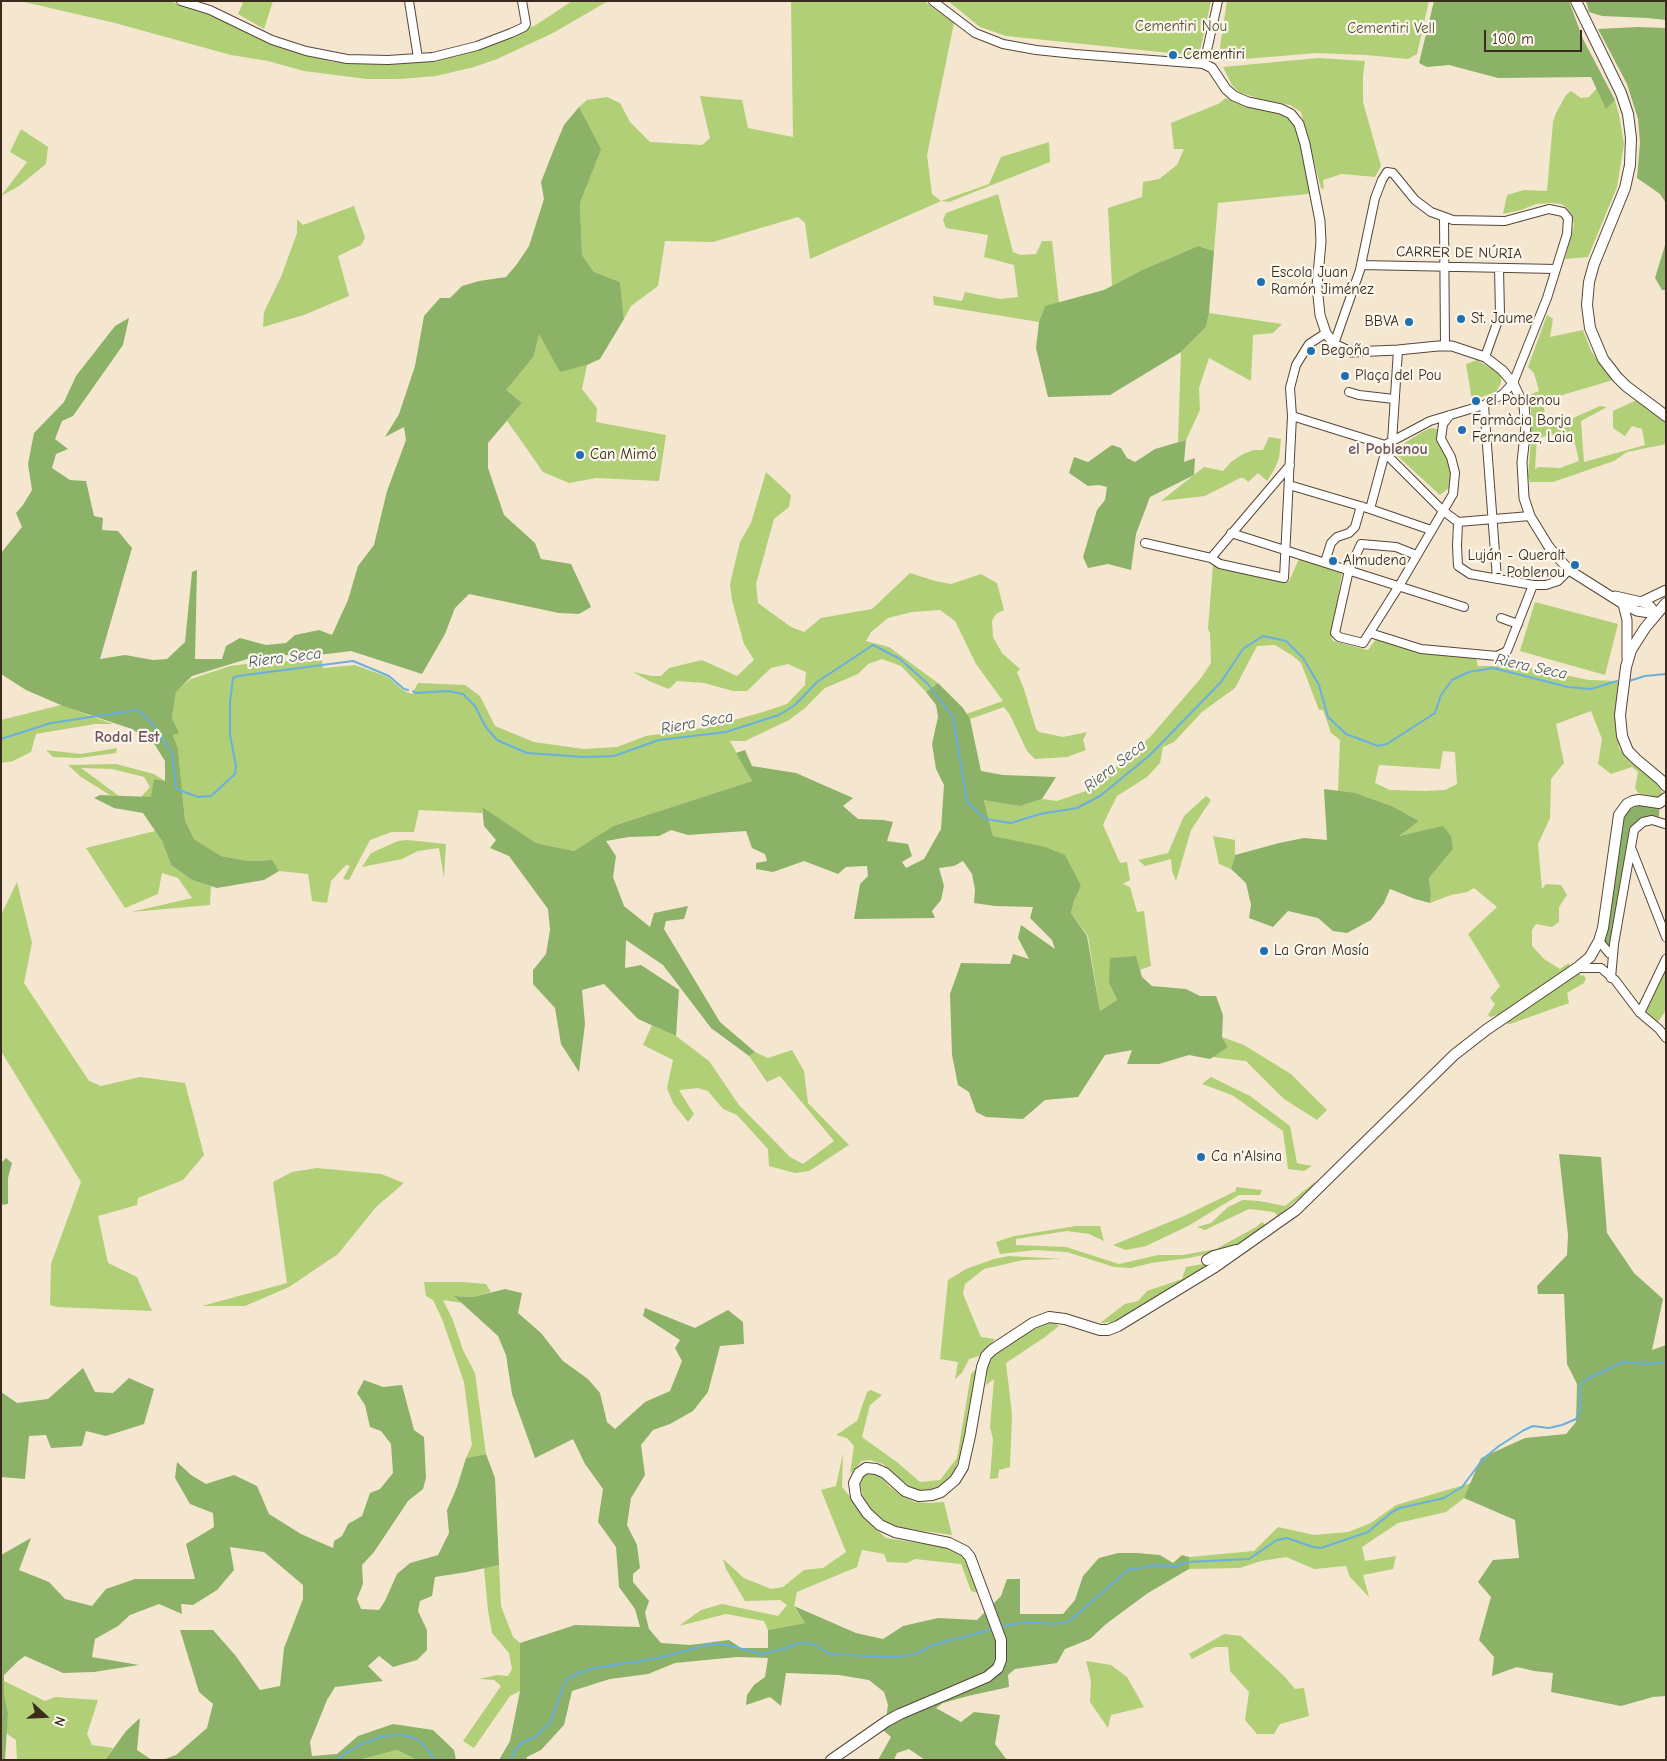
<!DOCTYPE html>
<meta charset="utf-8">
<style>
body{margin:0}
#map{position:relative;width:1667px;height:1761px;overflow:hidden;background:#f5e7cf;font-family:"Comic Neue",sans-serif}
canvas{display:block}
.frame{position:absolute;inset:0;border:2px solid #3b2a1e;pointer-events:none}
.north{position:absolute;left:20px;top:1691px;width:50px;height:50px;-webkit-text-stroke:4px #fbf7ec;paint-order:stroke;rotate:110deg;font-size:14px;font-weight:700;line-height:20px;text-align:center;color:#3b2a1e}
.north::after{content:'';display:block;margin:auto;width:18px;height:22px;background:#3b2a1e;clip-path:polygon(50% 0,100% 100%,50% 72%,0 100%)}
.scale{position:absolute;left:1484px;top:30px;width:98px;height:22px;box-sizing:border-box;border:2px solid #3b2a1e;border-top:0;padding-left:6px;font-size:15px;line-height:18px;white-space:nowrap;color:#3b2a1e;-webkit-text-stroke:4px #fbf7ec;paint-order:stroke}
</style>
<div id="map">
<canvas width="1667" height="1761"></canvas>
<div class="frame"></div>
<div class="north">N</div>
<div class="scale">100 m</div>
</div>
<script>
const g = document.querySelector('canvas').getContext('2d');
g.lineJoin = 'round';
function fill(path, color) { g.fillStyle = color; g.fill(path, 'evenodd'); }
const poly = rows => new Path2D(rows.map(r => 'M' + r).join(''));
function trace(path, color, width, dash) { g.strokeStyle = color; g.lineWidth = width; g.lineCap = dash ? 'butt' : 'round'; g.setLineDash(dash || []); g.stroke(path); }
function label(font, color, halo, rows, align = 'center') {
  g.font = font + ' "Comic Neue",sans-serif'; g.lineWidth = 4.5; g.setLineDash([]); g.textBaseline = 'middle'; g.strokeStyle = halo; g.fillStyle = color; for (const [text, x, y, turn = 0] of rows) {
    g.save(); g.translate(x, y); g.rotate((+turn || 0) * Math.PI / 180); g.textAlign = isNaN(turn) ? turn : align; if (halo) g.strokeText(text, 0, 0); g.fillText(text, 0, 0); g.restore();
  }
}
const green = poly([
 [20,1,169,1,214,16,274,43,308,55,333,62,368,64,432,59,509,36,536,25,572,1,608,1,553,33,497,59,474,67,436,76,399,79,367,79,304,71,268,61,231,55,115,23],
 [239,1,273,1,264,29,238,14,243,3],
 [791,1,924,1,954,23,927,155,932,194,941,201,989,184,1001,157,1049,142,1050,162,949,202,941,201,810,259,805,223,798,217,713,242,665,241,658,286,631,306,624,319,620,282,594,272,582,255,580,203,600,149,579,107,587,100,607,97,620,103,630,122,650,142,702,145,710,138,700,96,742,100,748,128,793,137],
 [948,1,1211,1,1199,56,1006,36,980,27],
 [1227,1,1429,1,1417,54,1408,59,1366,55,1317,53,1221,61,1220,47],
 [1318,58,1365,61,1363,76,1363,102,1381,166,1375,177,1342,174,1323,180,1324,189,1321,188,1301,112,1290,105,1260,99,1239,92,1232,85,1223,67],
 [1597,88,1606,108,1615,100,1619,115,1624,144,1617,187,1588,257,1565,259,1574,225,1572,215,1566,207,1561,204,1551,203,1536,204,1521,210,1503,214,1507,195,1524,190,1547,191,1553,122,1556,113,1566,95,1571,91,1581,98,1589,97],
 [1226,98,1244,106,1278,113,1290,120,1298,132,1310,192,1308,194,1218,203,1214,251,1198,246,1142,270,1112,286,1108,208,1142,197,1143,182,1159,179,1177,165,1184,149,1174,149,1171,123,1218,104],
 [21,129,48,147,46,164,19,186,1,196,27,162,10,152],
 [998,194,1013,252,1021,255,1036,254,1042,241,1052,241,1059,303,1045,307,1039,322,934,305,933,296,962,301,965,292,1000,299,1018,297,1014,265,984,257,988,235,946,228,943,220,946,213],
 [354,206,365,238,361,245,338,256,349,296,304,315,263,327,264,312,281,277,297,233,297,219,303,225],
 [1209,313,1282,324,1273,333,1253,335,1251,381,1209,358,1199,388,1200,410,1186,440,1178,442,1181,352,1206,327],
 [1547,315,1553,319,1550,337,1583,330,1591,351,1613,380,1559,396,1544,407,1546,427,1571,419,1600,406,1607,407,1581,421,1584,462,1645,445,1642,429,1632,426,1625,436,1613,428,1613,411,1637,400,1666,423,1666,444,1627,452,1614,461,1553,482,1530,482,1528,476,1531,441,1531,410,1527,396,1539,391,1534,373,1528,367],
 [1572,431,1579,461,1560,468,1539,467,1535,469,1537,438],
 [539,333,560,371,587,365,582,389,597,408,596,422,666,435,659,481,596,478,569,483,543,472,515,432,507,421,522,403,505,390,534,356],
 [1477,360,1499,373,1501,377,1501,383,1496,392,1472,400,1466,364],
 [1431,428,1437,429,1438,441,1448,458,1451,475,1449,488,1440,495,1392,451,1422,432],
 [1269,437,1281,439,1279,458,1274,470,1267,481,1258,473,1248,482,1244,478,1240,478,1205,496,1161,501,1204,467,1223,471,1231,462,1243,454,1254,450,1263,450],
 [766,472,791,495,789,507,774,519,756,584,758,603,791,627,804,632,821,618,872,609,910,573,935,581,951,584,981,574,997,583,1004,610,996,614,992,621,993,637,1002,653,1020,669,1017,672,1024,689,1036,729,1039,732,1063,737,1087,732,1083,740,1086,750,1067,757,1035,759,1027,751,1010,715,1004,707,970,719,966,714,1003,701,976,664,955,621,940,610,912,612,888,618,871,632,866,641,889,647,938,683,926,692,901,666,882,659,868,664,858,674,825,688,805,708,789,720,745,741,730,741,752,781,613,826,574,851,536,843,482,808,482,813,419,810,414,832,392,832,370,840,349,880,343,879,350,866,346,865,331,881,327,903,312,901,308,874,279,871,271,860,248,861,221,856,194,839,185,820,178,749,173,735,178,733,172,718,176,691,191,679,230,666,263,662,322,660,323,668,355,665,388,677,404,691,412,694,418,683,465,685,480,696,495,726,534,742,583,749,617,747,646,736,709,727,763,712,787,704,805,685,806,672,788,664,771,668,747,691,733,691,704,683,677,681,669,689,651,682,633,672,652,676,661,676,669,668,702,660,737,676,754,660,744,644,732,600,730,584,740,542,751,523],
 [1299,559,1342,573,1331,636,1333,641,1368,650,1376,639,1476,657,1478,666,1501,666,1530,668,1589,680,1619,681,1616,722,1619,748,1630,762,1635,765,1660,785,1662,793,1660,798,1638,793,1635,788,1638,772,1632,767,1611,774,1598,764,1602,739,1591,711,1556,724,1564,763,1551,779,1550,818,1538,844,1542,889,1546,884,1561,885,1567,895,1559,907,1559,922,1552,927,1536,924,1532,930,1532,946,1544,959,1560,969,1569,963,1570,967,1503,1013,1491,1017,1488,1015,1495,1004,1490,998,1500,986,1468,934,1497,907,1474,888,1467,892,1451,895,1430,903,1431,895,1429,878,1453,849,1443,827,1398,836,1419,821,1394,807,1354,793,1353,794,1338,791,1340,740,1331,733,1323,710,1319,710,1301,663,1293,656,1275,645,1257,646,1235,688,1202,712,1174,742,1163,747,1160,763,1147,777,1117,796,1108,814,1103,825,1120,863,1127,862,1130,880,1123,884,1130,887,1137,912,1144,911,1151,966,1140,970,1136,957,1109,983,1117,1000,1100,1011,1088,936,1071,913,1074,901,1081,886,1017,842,993,836,984,799,1020,806,1042,799,1057,801,1086,791,1126,759,1150,737,1201,678,1211,663,1210,633,1208,629,1213,564,1289,581],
 [1443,751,1455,752,1457,784,1445,790,1425,791,1390,790,1375,783,1379,765,1440,769],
 [1535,602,1618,624,1605,675,1520,651],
 [61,705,113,724,95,724,36,734,31,752,13,761,1,763,1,720],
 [117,748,116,753,79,758,53,757,46,750,81,754],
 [116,764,154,774,165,781,151,797,141,797,150,787,144,777,112,769,81,768,119,796,110,795,81,777,68,765],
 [1206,796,1211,800,1191,830,1176,881,1172,871,1171,859,1145,866,1138,860,1168,853,1184,816],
 [155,831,162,841,171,865,192,880,211,886,210,905,131,912,192,898,178,878,162,873,158,894,125,908,86,848],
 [1213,836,1235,840,1235,855,1231,869,1219,864],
 [407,840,446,844,444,878,439,848,418,851,402,859,362,867,371,853,398,841],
 [17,882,32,943,24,983,89,1081,101,1086,140,1077,185,1083,204,1155,183,1180,138,1198,137,1205,98,1216,108,1263,137,1277,152,1311,57,1307,50,1305,51,1264,81,1182,1,1051,1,915],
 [1666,967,1666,1010,1658,1022,1645,1013],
 [1579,972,1581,976,1583,975,1586,978,1584,983,1567,993,1569,1003,1510,1024,1503,1023],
 [652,1025,676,1036,709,1061,739,1105,790,1157,803,1164,834,1141,780,1076,767,1082,749,1056,755,1052,768,1058,792,1050,804,1071,808,1103,849,1145,809,1171,795,1173,769,1166,768,1149,737,1115,723,1109,708,1091,698,1088,679,1090,694,1114,688,1122,673,1103,667,1088,673,1060,643,1045],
 [1222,1037,1244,1045,1291,1074,1327,1110,1317,1120,1284,1099,1246,1061,1212,1057,1228,1047],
 [1211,1077,1250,1096,1290,1126,1297,1163,1312,1166,1304,1171,1288,1169,1283,1131,1232,1095,1202,1084],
 [317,1168,381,1174,404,1183,376,1207,338,1254,289,1287,245,1306,202,1306,287,1283,273,1182,292,1172],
 [1316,1181,1309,1190,1278,1216,1274,1212,1249,1209,1205,1230,1197,1227,1211,1223,1228,1207,1243,1200,1259,1201,1285,1206],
 [1236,1187,1262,1190,1260,1195,1239,1195,1188,1226,1146,1246,1126,1250,1113,1245,1184,1216,1236,1191],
 [1262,1222,1266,1225,1230,1249,1189,1258,1151,1263,1131,1268,1114,1267,1067,1252,1035,1250,1000,1254,996,1242,1014,1236,1076,1226,1100,1226,1104,1241,1089,1234,1067,1231,1016,1239,1016,1245,1066,1247,1119,1264,1158,1255,1183,1255,1216,1249,1256,1227],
 [1009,1256,1064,1259,1023,1260,984,1269,965,1284,963,1294,981,1337,995,1339,982,1355,969,1359,962,1373,955,1379,958,1362,940,1359,948,1280,966,1269,994,1259],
 [1202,1264,1206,1266,1134,1311,1113,1322,1100,1323,1125,1304,1138,1301,1147,1291,1182,1279,1186,1267],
 [424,1282,462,1282,486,1284,491,1292,473,1297,455,1296,462,1303,443,1300,452,1318,463,1350,475,1373,486,1454,466,1458,472,1445,464,1382,442,1319,433,1300,426,1296],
 [1053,1322,1059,1326,1045,1337,1006,1363,1012,1414,1010,1467,999,1470,998,1478,990,1479,993,1439,990,1427,994,1379,986,1385,988,1364,995,1353,1025,1333,1044,1324],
 [976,1369,963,1448,955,1469,948,1479,938,1487,925,1491,912,1489,883,1464,870,1460,862,1461,850,1474,854,1446,847,1438,836,1435,857,1421,867,1392,871,1390,882,1395,870,1405,862,1437,898,1463,920,1482,940,1480,957,1458,971,1374],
 [843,1453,842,1487,852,1499,866,1520,886,1538,949,1548,966,1558,978,1593,971,1591,961,1564,915,1559,907,1563,887,1562,884,1554,862,1550,857,1567,797,1592,794,1607,805,1623,768,1630,764,1621,726,1614,679,1626,701,1610,722,1604,778,1616,787,1605,780,1600,745,1601,726,1569,723,1559,744,1578,771,1589,783,1587,804,1570,823,1568,846,1552,821,1490,836,1486],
 [871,1473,880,1476,889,1486,902,1496,915,1502,929,1503,944,1502,952,1535,902,1528,886,1522,872,1510,863,1496,860,1485,863,1477],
 [1471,1483,1464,1498,1446,1512,1398,1523,1362,1547,1365,1561,1396,1556,1393,1569,1363,1575,1369,1597,1350,1577,1346,1566,1314,1569,1286,1557,1261,1561,1240,1568,1189,1569,1189,1557,1254,1551,1278,1527,1314,1535,1348,1532,1371,1523,1396,1505],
 [499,1565,501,1606,513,1637,520,1643,520,1691,510,1696,474,1748,463,1741,501,1686,494,1680,479,1679,497,1675,508,1676,512,1669,509,1653,492,1633,488,1610,484,1568],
 [1224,1634,1241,1636,1284,1676,1295,1689,1304,1688,1309,1716,1280,1724,1274,1734,1257,1734,1245,1720,1249,1692,1230,1671,1228,1647,1215,1647,1192,1659,1189,1654],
 [1086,1661,1111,1665,1127,1677,1144,1707,1111,1715,1108,1728,1090,1702,1091,1681],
 [4,1681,45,1701,55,1697,98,1700,87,1734,92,1745,113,1748,105,1760,17,1760,16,1740,6,1733,8,1713,4,1693],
 [397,1750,417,1760,359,1760]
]);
const forest = poly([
 [1434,1,1569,1,1583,39,1615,100,1606,109,1591,77,1498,78,1449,65,1427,67,1419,63],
 [1586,1,1666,1,1666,20,1647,18,1602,16,1589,12],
 [1638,27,1666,28,1666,203,1660,194,1637,178,1640,143,1638,119,1627,84,1598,29],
 [579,107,601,149,580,203,582,255,594,272,620,282,624,319,600,359,587,365,560,372,539,334,534,356,506,390,522,403,488,443,488,468,504,515,535,543,541,559,571,564,591,607,579,614,559,613,469,594,455,608,445,634,422,674,351,651,327,654,257,656,192,676,176,692,172,718,179,733,173,735,178,749,185,820,194,839,221,856,248,861,272,860,279,871,264,880,217,888,192,880,171,865,162,841,143,813,114,808,94,798,100,795,151,797,154,779,165,781,165,761,155,745,132,729,63,706,26,690,1,674,1,553,22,527,16,513,23,505,32,490,28,464,34,433,64,402,76,376,115,326,129,318,123,345,73,416,62,421,55,439,68,449,56,454,52,468,70,480,86,481,94,516,103,518,102,530,118,531,132,548,100,659,125,655,153,660,167,659,185,642,192,572,197,570,195,659,222,659,226,646,240,638,266,645,286,643,295,635,319,630,332,635,348,600,358,566,374,545,387,491,406,440,404,427,385,437,399,414,415,366,424,316,440,298,450,298,462,286,479,281,506,277,517,264,529,246,544,199,541,182,556,144,564,125],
 [1666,242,1666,290,1662,290,1655,278],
 [1198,246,1214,251,1209,313,1206,327,1181,352,1110,395,1048,397,1036,348,1039,322,1045,306,1104,290,1142,270],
 [1186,440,1184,462,1195,458,1194,475,1150,497,1136,534,1131,570,1108,564,1088,568,1083,557,1097,510,1105,500,1107,487,1099,485,1088,486,1069,473,1074,457,1088,462,1112,445,1121,448,1127,458,1135,462,1155,449],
 [938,683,963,708,970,719,981,771,1003,775,1056,777,1042,799,1020,806,984,800,993,836,1045,847,1065,855,1081,886,1074,901,1071,913,1087,936,1100,1011,1117,1000,1109,983,1110,958,1136,956,1142,977,1152,986,1186,989,1200,996,1216,996,1223,1015,1222,1037,1228,1047,1210,1059,1189,1055,1159,1064,1127,1064,1132,1050,1105,1055,1078,1097,1045,1100,1023,1119,986,1117,976,1112,969,1092,958,1085,952,1055,950,994,961,963,1010,964,1013,954,1029,959,1018,938,1021,925,1055,949,1052,940,1030,918,1033,907,995,906,974,903,975,890,972,874,963,861,954,866,939,868,944,886,941,900,932,911,935,918,854,919,860,884,868,876,867,866,846,867,838,874,804,861,773,872,756,869,756,863,767,861,765,854,752,848,746,831,688,835,671,830,659,836,629,837,606,841,616,856,613,877,624,906,650,927,654,913,688,906,684,919,666,921,664,929,720,1022,755,1052,749,1056,711,1028,663,965,626,940,625,968,641,965,679,990,676,1036,638,1019,604,984,582,990,585,1024,579,1072,561,1044,555,1008,533,984,533,970,546,954,550,930,548,909,509,856,490,848,496,840,484,826,482,807,536,843,574,851,613,826,752,781,736,753,745,750,752,766,796,773,853,798,843,806,858,819,883,820,893,822,887,841,908,844,912,856,902,862,906,868,924,859,941,829,944,785,936,769,932,744,938,717,936,705,926,692],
 [1324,789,1355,793,1394,807,1419,821,1399,836,1443,826,1451,836,1453,849,1429,878,1431,895,1430,903,1415,899,1390,889,1384,903,1371,920,1347,933,1333,931,1318,918,1288,911,1273,927,1249,918,1251,905,1246,883,1231,869,1235,855,1279,843,1304,838,1327,840],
 [1641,805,1660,807,1658,822,1652,820,1634,830,1614,944,1604,947,1620,824,1629,809],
 [1559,1154,1601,1157,1607,1233,1634,1273,1663,1299,1652,1350,1666,1345,1666,1696,1653,1697,1621,1706,1551,1692,1553,1673,1534,1671,1517,1667,1492,1676,1494,1657,1479,1640,1491,1597,1478,1582,1493,1560,1519,1558,1515,1520,1464,1498,1481,1458,1525,1438,1566,1434,1576,1422,1577,1384,1567,1364,1564,1294,1538,1294,1537,1286,1567,1255,1568,1235],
 [6,1158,12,1163,8,1178,8,1204,1,1205,1,1163],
 [505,1289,522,1293,518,1313,541,1333,563,1361,588,1379,600,1393,607,1422,615,1429,645,1402,670,1391,682,1361,675,1348,680,1340,643,1316,645,1308,695,1328,728,1310,743,1322,744,1344,720,1346,708,1392,693,1411,670,1424,653,1430,641,1445,645,1475,631,1498,627,1525,637,1545,640,1568,633,1574,633,1582,649,1601,645,1613,649,1629,661,1643,690,1645,729,1640,741,1648,768,1648,768,1630,805,1623,794,1606,856,1633,883,1639,903,1626,938,1618,977,1620,1001,1596,1007,1579,1020,1579,1020,1614,1063,1614,1075,1600,1083,1576,1099,1558,1118,1553,1137,1553,1160,1555,1173,1563,1182,1555,1189,1557,1189,1569,1148,1593,1106,1624,1090,1639,1065,1649,1057,1663,1015,1669,1008,1675,1009,1687,968,1696,943,1703,936,1708,961,1722,974,1712,1000,1715,995,1744,1007,1760,925,1760,909,1749,897,1753,894,1760,878,1760,891,1737,884,1731,888,1705,884,1692,869,1680,839,1675,786,1673,781,1706,770,1697,746,1705,747,1695,754,1685,765,1677,768,1658,737,1657,675,1663,648,1674,610,1679,572,1691,564,1725,541,1750,527,1757,526,1760,499,1760,510,1741,520,1691,520,1643,575,1625,640,1627,635,1609,619,1587,616,1547,598,1522,603,1489,585,1464,573,1439,535,1458,512,1394,506,1355,498,1336,454,1296,473,1297],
 [83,1368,95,1392,113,1393,129,1378,154,1389,144,1424,106,1436,86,1431,82,1446,51,1448,46,1435,29,1436,25,1479,1,1477,1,1392,17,1403,48,1399],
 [364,1380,383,1387,402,1385,414,1430,424,1437,426,1478,423,1489,408,1501,374,1552,362,1565,363,1584,357,1599,361,1609,379,1610,385,1601,397,1574,410,1563,438,1555,449,1533,447,1510,457,1487,466,1458,486,1454,495,1478,499,1565,467,1572,435,1577,432,1596,420,1601,418,1611,427,1630,427,1650,417,1660,393,1667,379,1656,368,1666,383,1681,335,1687,327,1700,310,1742,312,1756,337,1754,358,1736,393,1724,433,1730,454,1750,456,1760,417,1760,397,1750,359,1760,162,1760,176,1755,207,1728,213,1704,199,1692,180,1630,213,1630,235,1655,260,1690,280,1686,284,1648,303,1599,303,1585,264,1552,230,1547,234,1570,217,1590,193,1605,181,1604,182,1614,159,1604,130,1615,118,1626,95,1639,92,1657,139,1665,94,1672,63,1673,25,1656,18,1661,4,1675,4,1693,8,1713,5,1760,1,1760,1,1555,31,1538,19,1570,49,1582,65,1599,92,1606,106,1589,135,1579,195,1579,186,1544,214,1527,213,1513,190,1504,175,1478,177,1462,191,1475,206,1484,234,1475,257,1486,269,1514,301,1534,333,1548,334,1541,342,1536,348,1524,362,1516,370,1493,380,1489,393,1473,391,1444,381,1431,370,1427,365,1405,357,1393],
 [140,1718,137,1750,152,1760,105,1760,126,1731]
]);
const stream = poly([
 [1629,681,1645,676,1666,674],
 [413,691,416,693,448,691,463,694,475,706,485,726,497,740,527,753,583,757,614,756,659,740,726,732,779,715,795,705,817,682,873,645,900,659,927,683,953,717,967,802,985,819,1011,823,1040,814,1077,808,1100,796,1150,755,1221,682,1243,649,1263,636,1286,641,1303,658,1319,685,1328,717,1346,734,1378,746,1387,744,1435,713,1441,695,1452,680,1469,672,1493,668,1568,687,1591,689,1617,681],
 [1,739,51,723,137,710,151,722,172,753,176,789,198,797,211,796,235,774,236,766,230,735,230,702,233,678,238,676,353,661,389,676,404,689,408,690],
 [1000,1627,1025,1622,1053,1624,1065,1623,1072,1619,1128,1570,1157,1565,1177,1566,1187,1562,1249,1559,1277,1540,1287,1538,1313,1547,1321,1548,1368,1532,1392,1512,1400,1508,1444,1498,1462,1487,1483,1459,1499,1446,1524,1430,1533,1426,1549,1428,1562,1425,1576,1419,1580,1410,1580,1384,1593,1376,1623,1362,1646,1364,1666,1362],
 [289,1760,299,1760],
 [335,1760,361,1744,384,1736,404,1735,414,1738,422,1743,435,1760],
 [511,1760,514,1751,522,1743,535,1737,550,1723,564,1685,569,1677,594,1668,659,1658,711,1644,727,1645,762,1654,784,1649,795,1644,804,1643,813,1644,828,1653,842,1655,890,1657,913,1655,933,1645,994,1629]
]);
const minor = poly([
 [181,1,210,10,272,40,306,51,347,59,388,60,433,57,477,46,511,33,524,27,526,24,522,1],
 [409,1,418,58],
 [933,1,975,33,1003,44,1036,50,1075,54,1204,64,1218,1],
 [1444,217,1445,346],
 [1361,265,1556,269],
 [1485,357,1500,315,1499,268],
 [1349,392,1359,395,1394,399],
 [1484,405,1497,579],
 [1292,416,1385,445,1430,421,1484,405,1503,394,1513,383,1547,298,1567,234,1568,218,1563,212,1549,209,1505,221,1453,220,1431,212,1415,200,1393,173,1387,172,1382,180,1375,198,1360,270,1334,344],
 [1392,442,1398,350],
 [1289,485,1370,509,1431,530],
 [1370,509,1385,453,1442,510,1458,522],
 [1458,522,1457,546,1458,566,1470,574,1533,585,1546,585,1558,581,1569,570],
 [1458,522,1530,516],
 [1231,533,1464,607],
 [1145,543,1211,558,1290,465],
 [1416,555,1396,547,1361,544,1349,570,1335,633,1339,637,1363,643,1399,586,1453,494,1455,473,1451,457,1441,439,1443,424,1450,415],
 [1211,558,1220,564,1284,578,1292,416,1290,388,1296,365,1309,344,1326,333],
 [1325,562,1331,543,1337,537,1349,533,1355,527,1361,506],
 [1501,618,1518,624],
 [1370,633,1421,649,1497,656,1507,651,1533,585],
 [1632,850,1666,937],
 [1599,941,1609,953],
 [1577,968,1601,968,1615,980,1640,1013,1659,1029,1666,1038],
 [1611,978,1614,944,1634,830,1643,822,1652,820,1665,824],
 [1640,1013,1666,959]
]);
const tertiary = poly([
 [1204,64,1212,68,1226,89,1234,96,1248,102,1281,109,1291,114,1299,124,1305,144,1320,221,1321,242,1317,286,1320,315,1326,333,1334,344,1351,352,1398,350,1438,346,1452,346,1485,357,1502,370,1513,383,1524,406,1526,426,1522,462,1524,498,1530,516,1549,547,1569,570,1623,604,1637,611,1656,614],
 [1615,596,1646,603,1650,606,1656,614],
 [1641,602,1666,590],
 [1623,604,1627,620,1627,658]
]);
const secondary = poly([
 [1576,1,1621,93,1628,114,1631,138,1630,165,1625,188,1594,264,1589,282,1587,305,1590,328,1603,359,1617,377,1626,386,1666,416],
 [1666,603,1645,628,1631,650,1626,667,1620,715,1622,736,1628,751,1636,759,1661,780,1666,786],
 [1207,1260,1214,1256,1236,1250],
 [831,1760,887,1721,900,1714,987,1677,998,1668,1001,1660,1001,1640,970,1557,965,1551,949,1543,895,1532,880,1525,867,1513,856,1497,854,1483,859,1473,866,1468,876,1469,885,1473,905,1491,919,1496,932,1495,941,1492,955,1480,963,1467,970,1436,982,1367,986,1356,992,1350,1033,1323,1049,1317,1065,1319,1100,1330,1108,1330,1118,1326,1215,1267,1296,1210,1454,1055,1486,1030,1577,968,1590,957,1599,941,1603,928,1619,815,1627,804,1633,801,1639,800,1659,803,1666,798]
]);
const markers = [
 [1173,55,5,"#1f6fb2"],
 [1261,282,5,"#1f6fb2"],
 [1461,319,5,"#1f6fb2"],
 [1409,322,5,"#1f6fb2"],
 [1311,351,5,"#1f6fb2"],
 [1345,376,5,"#1f6fb2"],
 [1476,401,5,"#1f6fb2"],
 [1462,430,5,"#1f6fb2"],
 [580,455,5,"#1f6fb2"],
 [1333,561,5,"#1f6fb2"],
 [1575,565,5,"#1f6fb2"],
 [1264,951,5,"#1f6fb2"],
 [1201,1157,5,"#1f6fb2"]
];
const parkNames = [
 ["Cementiri Nou",1181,27],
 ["Cementiri Vell",1391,29]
];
const poiNames = [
 ["Cementiri",1183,55],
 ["Escola Juan",1271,273],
 ["Ramón Jiménez",1271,290],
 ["St. Jaume",1471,319],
 ["BBVA",1399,322,"right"],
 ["Begoña",1321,351],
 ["Plaça del Pou",1355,376],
 ["el Poblenou",1486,401],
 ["Farmàcia Borja",1472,421],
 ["Fernandez, Laia",1472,438],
 ["Can Mimó",590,455],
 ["Luján - Queralt",1565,556,"right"],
 ["- Poblenou",1565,573,"right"],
 ["Almudena",1343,561],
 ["La Gran Masía",1274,951],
 ["Ca n'Alsina",1211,1157]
];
const streetNames = [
 ["CARRER DE NÚRIA",1459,253,1]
];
const neighbourhoodNames = [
 ["el Poblenou",1388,449],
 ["Rodal Est",127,737]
];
const waterNames = [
 ["Riera Seca",285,658,-7],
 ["Riera Seca",1531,667,12],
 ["Riera Seca",697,723,-10],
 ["Riera Seca",1115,766,-38]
];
fill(green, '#b0cf76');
fill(forest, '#8cb267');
trace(stream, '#6bafe0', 2);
trace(minor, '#574639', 10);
trace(tertiary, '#574639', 11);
trace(secondary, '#574639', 12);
trace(minor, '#fff', 8);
trace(tertiary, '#fff', 9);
trace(secondary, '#fff', 10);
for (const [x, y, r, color] of markers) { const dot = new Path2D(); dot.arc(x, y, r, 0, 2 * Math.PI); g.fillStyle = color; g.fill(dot); trace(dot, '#fbf7ec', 2); }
label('15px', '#585334', '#fbf7ec', parkNames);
label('15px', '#3b2a1e', '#fbf7ec', poiNames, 'left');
label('15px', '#3b2a1e', '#fbf7ec', streetNames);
label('bold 16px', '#70535e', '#fbf7ec', neighbourhoodNames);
label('italic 16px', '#4c5962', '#fbf7ec', waterNames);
</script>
